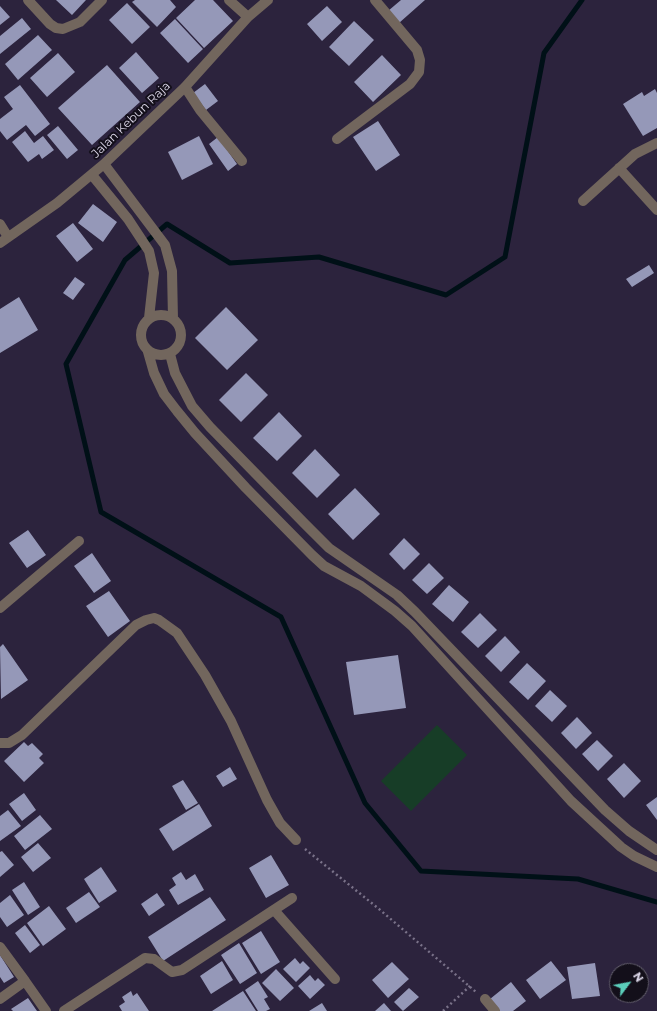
<!DOCTYPE html>
<style>
body{margin:0}
#map{position:relative;width:657px;height:1011px;overflow:hidden;background:#2c233d;font-family:Montserrat,sans-serif}
canvas{display:block}
.north{position:absolute;left:609px;top:963px;width:40px;height:40px;box-sizing:border-box;background:#130f1a;border:1px solid #635f6c;border-radius:50%;rotate:58deg;font-size:11px;font-weight:700;line-height:16px;text-align:center;color:#dbd6e8}
.north::after{content:'';display:block;margin:auto;width:14px;height:18px;background:#5bcebb;clip-path:polygon(50% 0,100% 100%,50% 72%,0 100%)}
</style>
<div id="map">
<canvas width="657" height="1011"></canvas>
<div class="north">N</div>
</div>
<script>
const g = document.querySelector('canvas').getContext('2d');
g.lineJoin = 'round';
function fill(path, color) { g.fillStyle = color; g.fill(path, 'evenodd'); }
const poly = rows => new Path2D(rows.map(r => 'M' + r).join(''));
function trace(path, color, width, dash) { g.strokeStyle = color; g.lineWidth = width; g.lineCap = dash ? 'butt' : 'round'; g.setLineDash(dash || []); g.stroke(path); }
function label(font, color, halo, rows, align = 'center') {
  g.font = font + ' Montserrat,sans-serif'; g.lineWidth = 4; g.setLineDash([]); g.textBaseline = 'middle'; g.strokeStyle = halo; g.fillStyle = color; for (const [text, x, y, turn = 0] of rows) {
    g.save(); g.translate(x, y); g.rotate((+turn || 0) * Math.PI / 180); g.textAlign = isNaN(turn) ? turn : align; if (halo) g.strokeText(text, 0, 0); g.fillText(text, 0, 0); g.restore();
  }
}
const green = poly([
 [437,725,467,755,411,811,381,781]
]);
const stream = poly([
 [582,0,544,53,505,257,446,295,319,257,230,263,167,224,125,260,66,364,101,512,281,617,365,803,421,871,578,879,657,902]
]);
const building = poly([
 [56,0,86,0,72,15],
 [135,0,170,0,176,7,157,27,132,2],
 [195,0,213,0,233,21,204,48,176,18],
 [401,0,425,0,399,23,388,11],
 [127,3,150,27,132,44,109,20],
 [0,6,10,17,0,25],
 [327,6,342,22,322,41,307,24],
 [22,18,31,29,0,54,0,36],
 [175,19,203,49,188,63,160,33],
 [354,21,374,40,349,66,329,47],
 [38,35,52,50,18,80,5,64],
 [136,52,159,78,142,93,119,68],
 [58,53,75,72,47,97,30,78],
 [382,55,401,75,373,102,354,82],
 [107,65,140,102,92,145,58,108],
 [205,84,218,101,206,110,193,93],
 [20,85,50,124,35,136,26,125,7,140,0,131,0,119,13,109,4,97],
 [655,89,657,93,657,128,643,136,623,104,642,92,644,96],
 [378,121,400,155,376,171,353,137],
 [58,126,78,150,67,159,47,135],
 [25,131,34,143,43,136,54,150,42,159,39,154,28,162,12,142],
 [199,136,213,164,182,180,168,152],
 [218,137,237,164,228,171,209,144],
 [93,204,117,222,103,242,78,223],
 [73,223,93,249,77,262,56,236],
 [649,265,654,273,632,287,626,279],
 [75,277,85,284,73,300,63,293],
 [19,297,38,330,0,353,0,309],
 [226,307,258,340,227,370,195,338],
 [246,373,268,395,241,422,219,400],
 [279,412,302,436,277,461,253,438],
 [315,449,340,475,317,498,292,473],
 [355,488,380,514,353,540,328,514],
 [28,530,46,555,27,568,9,543],
 [404,538,420,554,404,570,389,554],
 [92,553,111,581,94,593,74,566],
 [429,563,444,578,427,594,412,580],
 [449,585,469,602,453,622,432,604],
 [109,591,130,621,108,637,86,606],
 [480,613,497,630,478,648,461,632],
 [505,636,520,652,501,672,485,656],
 [3,644,28,680,1,699,0,647],
 [398,655,406,708,354,715,346,662],
 [527,663,546,681,528,700,509,682],
 [550,690,567,706,552,722,535,706],
 [577,717,592,733,576,749,561,733],
 [597,740,613,756,598,771,582,754],
 [24,742,28,746,32,743,43,754,39,758,44,763,24,782,4,761],
 [624,763,641,781,624,798,607,779],
 [230,767,237,779,223,787,216,776],
 [183,780,198,803,186,810,172,786],
 [24,793,36,810,22,821,9,804],
 [657,797,657,820,646,805],
 [199,804,212,826,173,851,159,829],
 [8,810,21,826,0,841,0,816],
 [40,815,52,829,25,850,14,836],
 [38,843,51,858,33,872,21,857],
 [2,851,14,865,0,877,0,852],
 [271,855,289,885,266,898,249,868],
 [101,867,117,891,99,903,84,879],
 [181,872,186,880,195,874,204,890,178,905,169,890,176,885,172,878],
 [24,882,40,907,28,915,12,890],
 [89,892,100,907,76,923,66,908],
 [157,893,165,905,149,916,141,904],
 [10,895,24,915,7,927,0,917,0,903],
 [210,897,226,920,163,961,148,937],
 [49,906,66,929,43,946,27,923],
 [25,925,40,945,30,953,15,933],
 [261,931,280,962,261,974,242,943],
 [239,943,257,973,240,984,221,955],
 [0,955,14,977,4,983,0,977],
 [295,958,300,964,303,961,310,968,296,982,283,969],
 [222,961,233,980,211,994,200,976],
 [551,961,566,980,540,999,526,980],
 [392,962,409,979,388,998,372,980],
 [595,963,600,996,572,999,567,967],
 [276,969,294,988,280,1001,262,983],
 [310,975,315,981,318,978,325,985,310,999,298,986],
 [258,981,268,997,264,999,270,1009,266,1011,258,1011,245,990],
 [511,982,526,1001,513,1011,500,1011,490,999],
 [409,988,419,997,403,1011,394,1002],
 [131,991,133,996,137,993,149,1011,122,1011,119,1006,125,1002,122,997],
 [243,991,256,1011,212,1011],
 [28,998,37,1011,13,1011,11,1009],
 [322,1003,327,1011,309,1011],
 [384,1003,391,1011,375,1011]
]);
const path = poly([
 [305,849,379,909,476,992],
 [443,1011,470,986]
]);
const minor = poly([
 [28,0,50,24,56,28,63,29,80,22,102,0],
 [229,0,248,17],
 [185,87,200,110,242,161],
 [337,139,410,84,419,72,420,60,417,50,375,0],
 [104,164,165,245,172,271,173,319],
 [619,168,657,210],
 [92,175,128,219,149,251,154,273,149,318],
 [583,201,635,154,657,143],
 [0,224,8,237],
 [0,243,57,203,104,164,185,87,248,17,268,0],
 '141 335a20 20 0 1 1 40 0a20 20 0 1 1-40 0Z',
 [148,352,154,373,164,394,177,411,195,433,246,488,312,555,324,566,361,586,395,611,412,626,571,801,621,847,634,856,657,867],
 [170,354,175,373,192,406,210,427,305,524,329,548,397,595,415,612,605,810,629,831,657,850],
 [0,608,79,541],
 [0,743,9,743,22,735,136,625,146,620,154,618,159,620,177,633,205,675,231,721,267,800,280,823,296,840],
 [274,910,335,979],
 [0,947,25,981,0,999],
 [25,981,46,1011],
 [485,999,495,1011],
 [64,1011,145,958,154,959,172,972,182,970,292,898]
]);
const streetNames = [
 ["Jalan Kebun Raja",131,120,-44]
];
fill(green, '#173d27');
trace(stream, '#001017', 5);
fill(building, '#9598b8');
trace(path, '#7a7289', 2.5, [2, 3]);
trace(minor, '#72665d', 10);
label('12px', '#dbd6e8', '#130f1a', streetNames);
</script>
